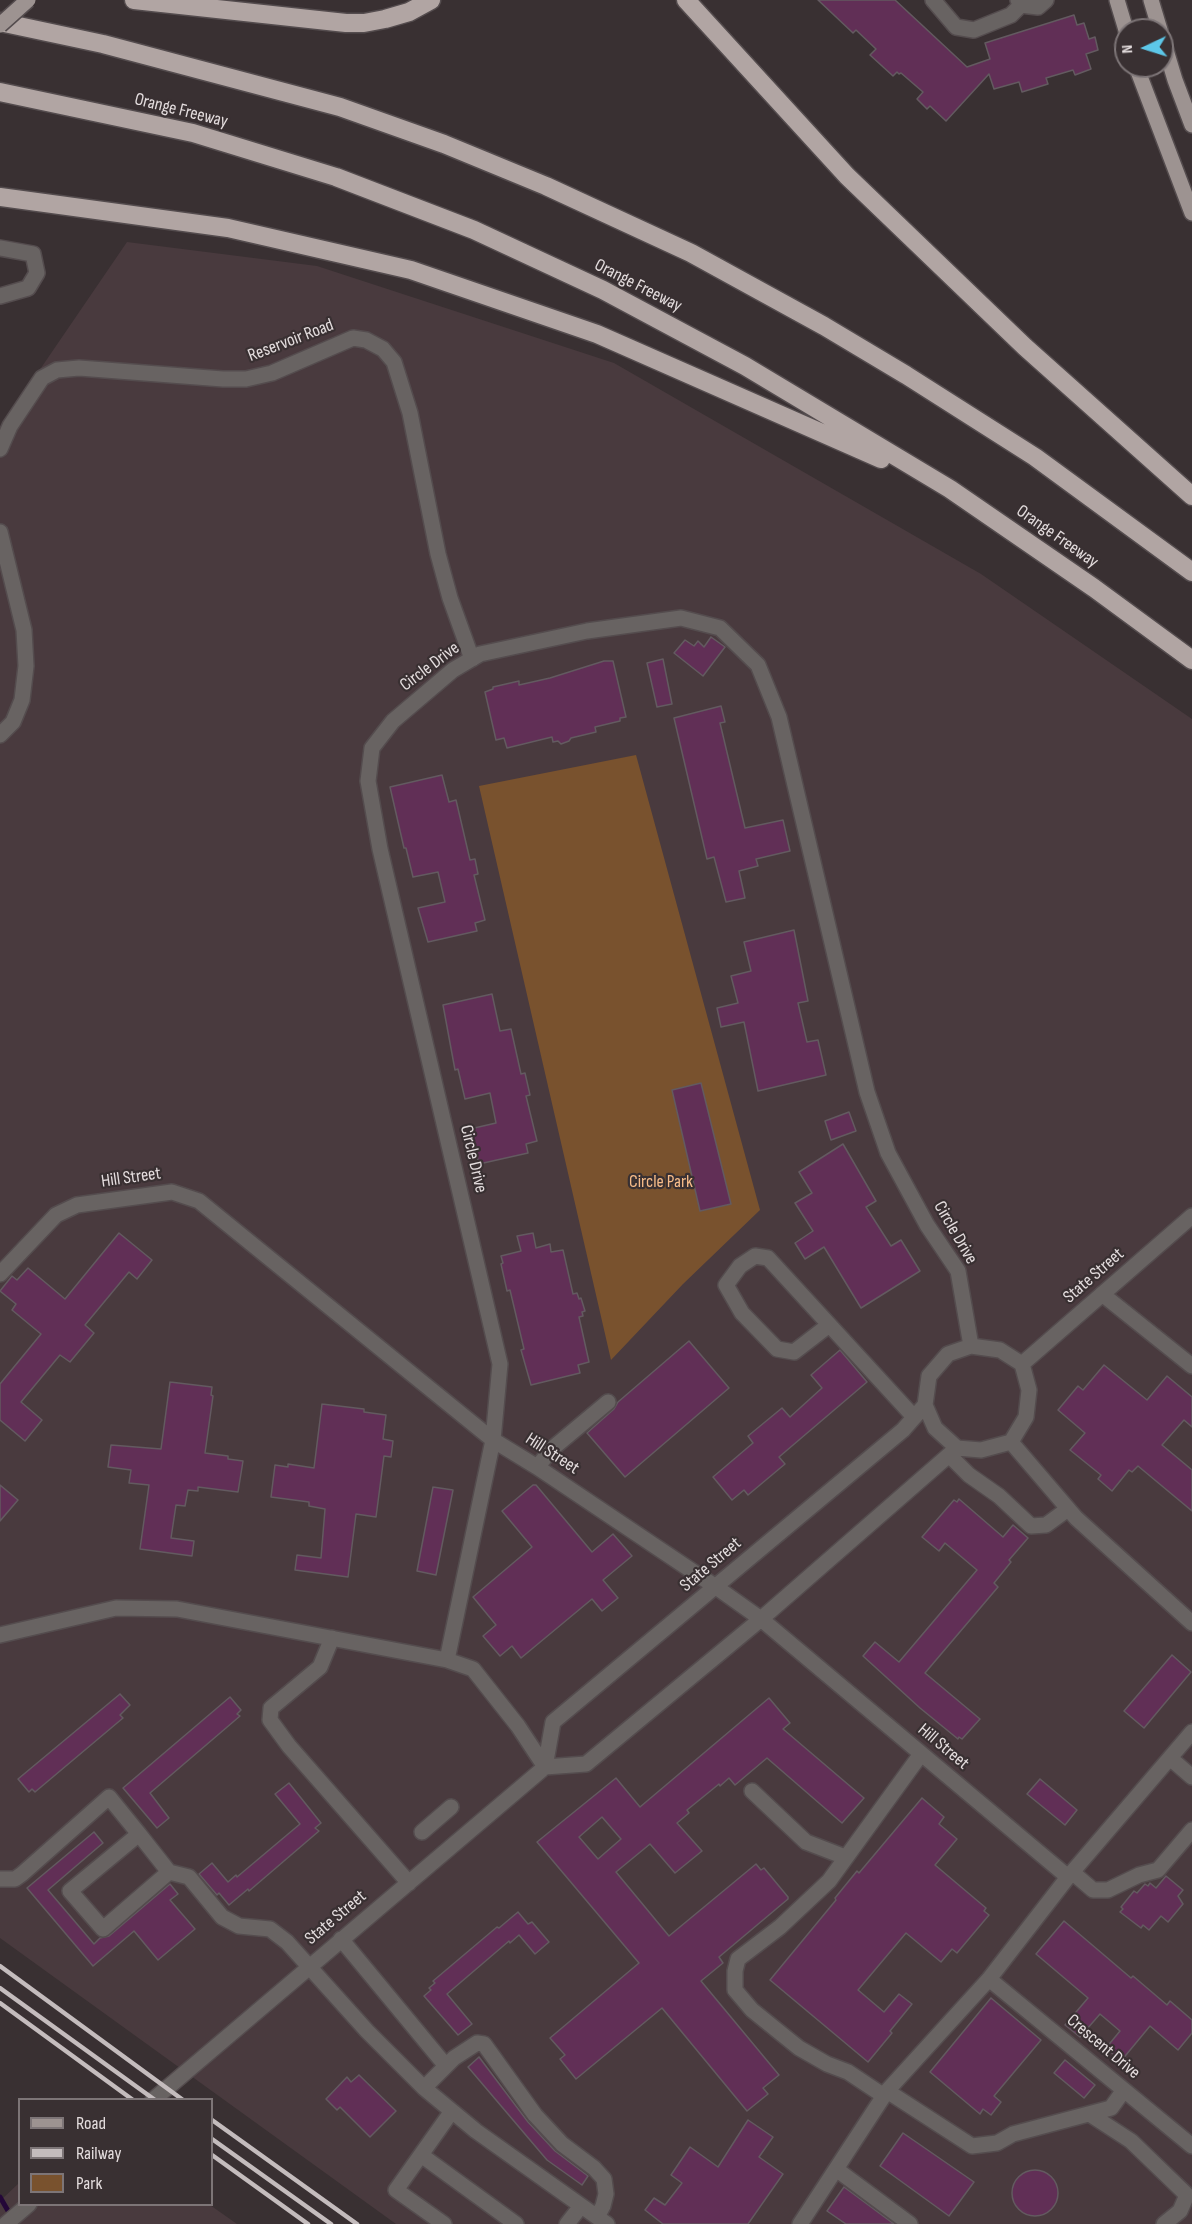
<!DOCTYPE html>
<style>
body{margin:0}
#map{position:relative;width:1192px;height:2224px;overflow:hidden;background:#393032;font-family:"Sofia Sans Condensed",sans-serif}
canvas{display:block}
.legend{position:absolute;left:18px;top:2098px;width:195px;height:108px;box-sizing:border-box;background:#393032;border:2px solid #7d7577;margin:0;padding:8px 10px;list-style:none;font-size:18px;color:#e4ddde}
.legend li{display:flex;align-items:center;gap:12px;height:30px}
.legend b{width:30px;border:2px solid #7d7577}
.north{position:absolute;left:1114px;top:18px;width:60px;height:60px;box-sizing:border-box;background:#393032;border:2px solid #7d7577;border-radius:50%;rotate:266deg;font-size:16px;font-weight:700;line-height:24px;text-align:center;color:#e4ddde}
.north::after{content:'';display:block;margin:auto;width:21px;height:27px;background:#5dc7e8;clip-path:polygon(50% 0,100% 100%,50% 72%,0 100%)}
</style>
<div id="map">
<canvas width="1192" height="2224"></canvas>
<ul class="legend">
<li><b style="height:8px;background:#9d9391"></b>Road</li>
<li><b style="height:8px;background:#c4bcbd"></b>Railway</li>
<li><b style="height:16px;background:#79522e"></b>Park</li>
</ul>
<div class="north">N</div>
</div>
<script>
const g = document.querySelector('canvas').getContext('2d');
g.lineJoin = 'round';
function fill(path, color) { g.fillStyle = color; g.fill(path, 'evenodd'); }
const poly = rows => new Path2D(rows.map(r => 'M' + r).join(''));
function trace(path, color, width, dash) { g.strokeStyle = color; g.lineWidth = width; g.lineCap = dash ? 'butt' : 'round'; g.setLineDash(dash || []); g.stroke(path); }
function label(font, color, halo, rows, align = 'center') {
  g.font = font + ' "Sofia Sans Condensed",sans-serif'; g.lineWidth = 4.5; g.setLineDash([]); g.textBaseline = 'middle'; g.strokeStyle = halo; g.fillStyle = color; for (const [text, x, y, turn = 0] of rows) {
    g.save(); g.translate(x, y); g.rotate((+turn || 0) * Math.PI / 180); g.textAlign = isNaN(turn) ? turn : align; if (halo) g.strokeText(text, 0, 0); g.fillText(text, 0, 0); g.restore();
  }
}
const built = poly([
 [127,242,317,266,614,363,981,574,1192,719,1192,2224,396,2224,0,1938,0,428],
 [19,2183,20,2204,210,2205,237,2224,0,2224,0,2201]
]);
const green = poly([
 [636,755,760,1210,683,1284,611,1360,479,786]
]);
const stream = poly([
 [0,2197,11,2216]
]);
const building = poly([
 [818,0,895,0,967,67,990,59,985,43,1074,15,1077,25,1084,23,1089,39,1095,37,1098,50,1086,54,1091,69,1075,75,1073,70,1046,78,1048,84,1022,92,1019,82,994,89,989,74,946,121,930,106,927,109,917,99,923,92,901,73,899,74,897,72,893,76,870,55,876,49,856,30,853,33,818,0],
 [711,637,725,647,703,676,674,653,685,640,694,646,698,641,704,647,711,637],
 [663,659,672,704,657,707,647,663,663,659],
 [604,661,613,661,626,717,620,718,620,721,595,727,596,732,571,738,569,741,561,744,558,741,553,742,552,737,507,748,504,738,496,740,485,692,493,689,493,687,519,681,519,685,550,678,604,661],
 [721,706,725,722,720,723,745,828,783,820,790,851,756,859,758,866,739,871,745,898,726,902,714,857,707,859,674,718,721,706],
 [442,775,449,802,456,800,470,860,475,859,478,874,474,875,485,920,475,923,477,931,428,942,418,908,445,902,438,872,413,877,406,848,404,848,390,787,442,775],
 [794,930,808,1001,798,1003,807,1042,818,1040,826,1075,758,1091,744,1022,721,1027,717,1008,738,1003,731,976,751,971,744,942,794,930],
 [492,994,500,1031,511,1029,521,1074,525,1073,530,1095,526,1096,537,1141,526,1144,528,1153,479,1164,470,1129,496,1123,490,1093,465,1099,458,1069,455,1070,443,1005,492,994],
 [701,1083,731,1204,700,1211,672,1090,701,1083],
 [849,1112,856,1131,831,1140,825,1121,849,1112],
 [843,1144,876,1201,866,1207,891,1246,901,1240,920,1271,861,1308,824,1247,805,1259,795,1243,813,1231,795,1203,812,1193,799,1172,843,1144],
 [119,1233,152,1260,137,1279,129,1272,85,1325,94,1333,70,1362,60,1355,21,1402,42,1420,25,1441,0,1420,0,1384,41,1334,12,1310,16,1304,0,1291,12,1276,17,1280,28,1268,65,1299,119,1233],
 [533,1233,536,1248,550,1244,551,1252,563,1250,573,1294,577,1293,579,1299,581,1298,585,1311,582,1312,583,1316,579,1317,589,1362,578,1365,580,1373,531,1385,521,1350,524,1349,510,1290,507,1291,501,1264,503,1263,501,1256,521,1251,517,1236,533,1233],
 [689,1341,729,1388,625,1477,587,1433,614,1409,618,1402,689,1341],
 [840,1350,867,1382,779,1457,785,1464,748,1495,744,1490,732,1500,713,1477,753,1443,748,1436,782,1408,790,1417,822,1388,811,1375,840,1350],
 [1104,1365,1147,1400,1167,1376,1192,1397,1192,1427,1184,1420,1162,1445,1192,1470,1192,1511,1138,1466,1132,1472,1129,1470,1112,1491,1098,1479,1101,1475,1070,1450,1085,1433,1058,1410,1078,1386,1083,1390,1104,1365],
 [170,1382,212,1387,211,1395,213,1396,205,1453,228,1456,228,1459,243,1461,238,1492,198,1487,198,1491,188,1490,185,1506,176,1505,171,1538,194,1541,192,1556,140,1549,149,1485,129,1483,131,1470,108,1467,111,1445,161,1449,170,1382],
 [322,1404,364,1409,364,1412,386,1415,383,1439,393,1441,391,1457,384,1456,376,1517,356,1514,348,1577,295,1570,297,1555,321,1558,325,1509,309,1506,309,1502,271,1497,275,1465,288,1467,288,1464,314,1468,322,1404],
 [0,1485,18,1500,0,1521,0,1485],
 [533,1485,536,1485,592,1552,613,1534,632,1556,603,1580,618,1598,602,1611,592,1599,521,1658,512,1646,500,1656,483,1636,496,1625,473,1597,532,1547,502,1511,533,1485],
 [433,1487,453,1490,436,1575,417,1571,433,1487],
 [959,1499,1003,1537,1013,1525,1028,1538,1009,1560,1011,1562,994,1583,998,1587,925,1673,980,1719,962,1739,959,1737,958,1739,920,1708,863,1656,875,1642,899,1662,977,1570,945,1543,939,1551,922,1537,954,1500,957,1502,959,1499],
 [1172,1655,1191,1672,1144,1728,1124,1711,1172,1655],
 [120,1694,130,1705,120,1715,123,1718,35,1792,32,1789,29,1792,18,1779,120,1694],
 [230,1697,241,1710,237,1714,240,1716,150,1793,169,1818,157,1828,123,1788,230,1697],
 [769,1698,790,1723,783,1729,864,1798,842,1823,767,1758,735,1785,729,1778,720,1786,719,1784,687,1810,689,1813,677,1823,702,1851,675,1873,650,1844,616,1872,669,1936,756,1864,761,1870,764,1868,788,1897,788,1899,719,1957,723,1963,701,1981,779,2075,763,2088,768,2094,747,2111,662,2008,576,2079,560,2059,565,2055,550,2038,639,1963,537,1842,616,1778,640,1807,769,1698],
 [602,1817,621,1839,598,1859,579,1837,602,1817],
 [1040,1779,1077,1810,1065,1825,1027,1794,1040,1779],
 [289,1783,321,1823,315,1828,319,1831,249,1891,248,1889,229,1905,219,1893,217,1895,199,1874,212,1863,228,1882,236,1875,237,1877,300,1824,275,1794,289,1783],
 [922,1798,944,1817,939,1824,957,1839,935,1865,986,1908,984,1911,989,1915,957,1953,952,1949,941,1962,906,1933,858,1990,884,2012,899,1994,912,2004,890,2031,892,2033,868,2062,770,1980,836,1900,835,1898,857,1871,859,1873,922,1798],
 [94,1832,103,1843,48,1890,94,1944,100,1938,109,1936,170,1884,178,1894,170,1900,195,1929,158,1960,134,1931,93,1966,27,1888,94,1832],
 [1166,1876,1183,1890,1178,1896,1183,1904,1168,1922,1161,1916,1149,1930,1143,1925,1141,1928,1120,1912,1123,1909,1121,1907,1134,1891,1137,1893,1145,1884,1148,1886,1150,1883,1156,1888,1166,1876],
 [518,1912,528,1924,532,1922,549,1942,535,1954,519,1935,510,1943,509,1941,447,1994,472,2024,458,2035,424,1996,431,1990,429,1988,435,1983,433,1981,497,1927,499,1928,518,1912],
 [1064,1921,1131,1978,1133,1976,1167,2005,1170,2001,1192,2020,1192,2033,1178,2050,1150,2026,1121,2061,1106,2048,1120,2031,1100,2014,1080,2037,1065,2025,1088,1998,1036,1954,1064,1921],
 [991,1998,1041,2040,994,2096,1001,2102,991,2115,983,2109,980,2114,930,2072,991,1998],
 [479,2057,528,2122,555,2151,588,2176,582,2185,547,2160,468,2067,479,2057],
 [1065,2060,1095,2085,1084,2098,1054,2073,1065,2060],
 [359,2075,396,2111,370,2137,340,2107,337,2110,326,2099,347,2077,351,2082,359,2075],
 [748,2120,773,2137,759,2157,783,2174,748,2224,663,2224,645,2210,654,2198,665,2205,682,2183,671,2175,690,2147,718,2167,748,2120],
 [903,2133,974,2182,949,2216,880,2166,903,2133],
 '1012 2193a23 23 0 1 1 46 0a23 23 0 1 1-46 0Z',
 [844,2187,894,2224,846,2224,827,2211,844,2187]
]);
const minor = poly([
 [933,0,956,27,974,30,1011,15,1021,5],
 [1018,0,1021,5,1038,7,1046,0],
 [0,248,33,254,37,273,28,288,0,296],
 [0,449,10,426,42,378,57,370,79,368,223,379,246,379,272,373,353,338,366,340,383,349,394,362,410,413,438,554,450,598,472,659],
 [0,532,24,630,26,666,22,700,13,722,0,735],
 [0,1274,56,1215,77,1205,172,1192,199,1201,493,1440,537,1467,716,1587,761,1619,1068,1877],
 [1102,1294,1192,1366],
 [829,1325,794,1352,777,1349,742,1313,726,1285,740,1266,755,1256,768,1258,914,1417],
 [971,1346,1000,1350,1022,1364,1029,1390,1026,1417,1011,1442,981,1450,957,1448,935,1428,925,1405,929,1376,948,1354,971,1346],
 [1022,1364,1192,1216],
 [1011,1442,1076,1518,1192,1623],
 [949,1455,969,1475,999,1496,1031,1526,1046,1525,1068,1509],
 [537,1467,553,1448,608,1402],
 [0,1635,116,1608,177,1609,447,1660,473,1669,518,1726,545,1767],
 [332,1638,320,1667,271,1708,270,1720,289,1746,409,1883],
 [447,1660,493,1440,500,1364,380,849,368,781,372,748,393,721,453,670,480,654,587,631,681,618,720,628,758,665,779,717,867,1092,888,1153,927,1225,958,1271,971,1346],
 [1170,1758,1192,1777],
 [545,1767,553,1722,903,1430,925,1405],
 [752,1791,806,1842,845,1857],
 [422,1832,451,1807],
 [169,1872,103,1929,70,1891,139,1834,169,1872,189,1877,222,1917,239,1926,270,1929,287,1942,367,2031,424,2088,476,2131,607,2224],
 [1072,1872,1093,1890,1108,1890,1139,1875,1158,1870,1192,1830],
 [0,1879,15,1879,22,1874,109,1797,139,1834],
 [341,1939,446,2066],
 [989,1979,1192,2146],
 [424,2088,454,2058,477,2043,484,2044,535,2115,562,2144,594,2168,604,2179,606,2194,603,2206,597,2217],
 [887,2091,972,2146,997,2143,1013,2134,1111,2108,1124,2090],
 [884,2096,848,2072,827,2064,799,2048,752,2010,735,1990,735,1971,738,1959,780,1927,829,1881,921,1754],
 [153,2100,545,1767,586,1764,761,1619,957,1448],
 [1091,2115,1131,2141,1187,2195,1180,2211,1164,2224],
 [421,2155,516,2224],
 [836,2169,910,2224],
 [6,2224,29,2204],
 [444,2224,396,2190,452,2111],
 [567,2224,581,2206],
 [800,2224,887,2091,989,1979,1068,1877,1192,1732]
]);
const major = poly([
 [1117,0,1126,30],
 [1151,0,1160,30],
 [1162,37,1175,80,1192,125],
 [1136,66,1192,213]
]);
const highway = poly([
 [134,0,346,23,364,23,385,19,409,12,431,0],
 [686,0,847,176,1025,347,1192,496],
 [0,22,103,44,340,107,444,144,546,186,691,253,824,326,906,375,1035,457,1192,572],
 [0,92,193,133,336,177,474,230,603,290,745,366,950,489,1094,588,1192,660],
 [0,197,228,228,411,270,597,334,881,459]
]);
const rail = poly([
 [0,1966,183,2100],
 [0,1988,155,2100],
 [0,2003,133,2100],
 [212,2120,357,2224],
 [212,2139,331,2224],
 [212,2155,308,2224]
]);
const majorBridge = poly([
 [0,25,28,0]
]);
const streetNames = [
 ["Orange Freeway",181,111,14],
 ["Orange Freeway",638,286,27],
 ["Reservoir Road",291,341,-21],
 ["Orange Freeway",1057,537,35],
 ["Circle Drive",430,667,-37],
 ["Circle Drive",473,1159,77],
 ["Hill Street",131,1178,-8],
 ["Circle Drive",955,1233,60],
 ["State Street",1094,1276,-41],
 ["Hill Street",552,1454,33],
 ["State Street",711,1565,-40],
 ["Hill Street",943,1747,40],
 ["State Street",336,1918,-40],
 ["Crescent Drive",1103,2047,40]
];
const parkNames = [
 ["Circle Park",661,1182]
];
fill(built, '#493a3e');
fill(green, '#79522e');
trace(stream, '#240738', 5);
fill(building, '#612f56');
trace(building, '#635a60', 1.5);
trace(minor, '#544c4e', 18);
trace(major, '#544c4e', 18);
trace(highway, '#544c4e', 21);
trace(minor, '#686362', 15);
trace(major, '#9d9391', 15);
trace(highway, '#b1a5a3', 18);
trace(rail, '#c4bcbd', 4.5);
trace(majorBridge, '#544c4e', 18, []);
trace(majorBridge, '#9d9391', 15);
label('18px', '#e4ddde', '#393032', streetNames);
label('18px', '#f7bc89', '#393032', parkNames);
</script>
